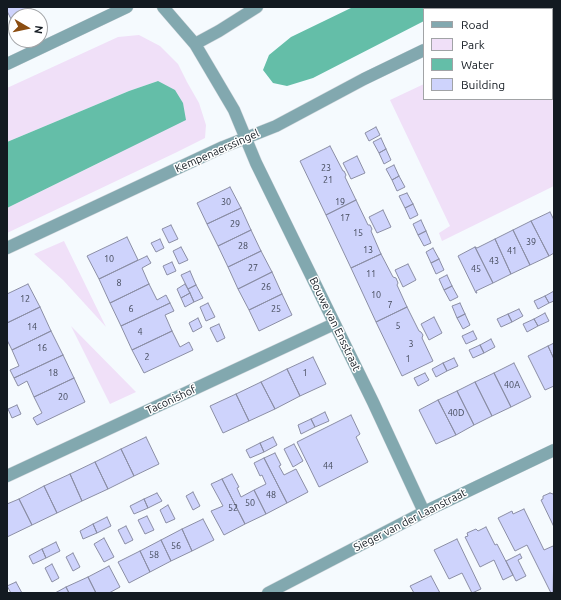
<!DOCTYPE html>
<style>
body{margin:0}
#map{position:relative;width:561px;height:600px;overflow:hidden;background:#f5fafe;font-family:Ubuntu,sans-serif}
canvas{display:block}
.frame{position:absolute;inset:0;border:8px solid #131a21;pointer-events:none}
.legend{position:absolute;left:423px;top:8px;width:130px;height:92px;box-sizing:border-box;background:#fff;border:1px solid #a1a3a6;margin:0;padding:5px 7px;list-style:none;font-size:12px;color:#131a21}
.legend li{display:flex;align-items:center;gap:8px;height:20px}
.legend b{width:20px;border:1px solid #a1a3a6}
.north{position:absolute;left:8px;top:8px;width:40px;height:40px;box-sizing:border-box;background:#fff;border:1px solid #a1a3a6;border-radius:50%;rotate:99deg;font-size:11px;font-weight:700;line-height:16px;text-align:center;color:#131a21}
.north::after{content:'';display:block;margin:auto;width:14px;height:18px;background:#8b4d11;clip-path:polygon(50% 0,100% 100%,50% 72%,0 100%)}
</style>
<div id="map">
<canvas width="561" height="600"></canvas>
<div class="frame"></div>
<ul class="legend">
<li><b style="height:5px;background:#82a8af"></b>Road</li>
<li><b style="height:11px;background:#f0e0f8"></b>Park</li>
<li><b style="height:11px;background:#64bea8"></b>Water</li>
<li><b style="height:11px;background:#ced3fc"></b>Building</li>
</ul>
<div class="north">N</div>
</div>
<script>
const g = document.querySelector('canvas').getContext('2d');
g.lineJoin = 'round';
function fill(path, color) { g.fillStyle = color; g.fill(path, 'evenodd'); }
const poly = rows => new Path2D(rows.map(r => 'M' + r).join(''));
function trace(path, color, width, dash) { g.strokeStyle = color; g.lineWidth = width; g.lineCap = dash ? 'butt' : 'round'; g.setLineDash(dash || []); g.stroke(path); }
function label(font, color, halo, rows, align = 'center') {
  g.font = font + ' Ubuntu,sans-serif'; g.lineWidth = 3; g.setLineDash([]); g.textBaseline = 'middle'; g.strokeStyle = halo; g.fillStyle = color; for (const [text, x, y, turn = 0] of rows) {
    g.save(); g.translate(x, y); g.rotate((+turn || 0) * Math.PI / 180); g.textAlign = isNaN(turn) ? turn : align; if (halo) g.strokeText(text, 0, 0); g.fillText(text, 0, 0); g.restore();
  }
}
const green = poly([
 [554,21,554,186,442,241,439,233,450,226,390,100,424,84,424,99,552,99,552,22],
 [139,35,160,46,178,64,187,82,199,103,206,125,205,138,175,153,7,233,7,208,109,158,158,81,129,91,7,142,7,88,118,37],
 [64,241,106,327,63,280,34,254],
 [71,326,136,392,110,404]
]);
const water = poly([
 [353,7,452,7,448,9,424,9,424,21,313,78,287,86,273,83,263,70,269,55,291,37],
 [158,81,175,90,183,103,186,120,7,208,7,142,129,91]
]);
const building = poly([
 [7,7,30,7,32,11,22,16,16,16,16,19,12,21,7,11,7,7],
 [376,127,380,135,369,141,365,133,376,127],
 [381,138,386,149,379,153,373,142,381,138],
 [330,146,343,171,344,171,346,175,345,177,356,200,326,215,300,161,330,146],
 [386,149,391,160,384,164,379,153,386,149],
 [357,156,365,173,351,179,343,163,357,156],
 [394,165,399,176,392,180,386,169,394,165],
 [399,176,405,187,397,191,392,180,399,176],
 [230,187,241,208,207,224,197,203,230,187],
 [407,193,413,204,405,208,399,196,407,193],
 [356,200,368,225,370,225,372,229,371,231,381,254,351,268,326,215,356,200],
 [413,204,418,215,410,219,405,208,413,204],
 [241,208,251,230,218,246,207,224,241,208],
 [383,210,391,227,377,233,369,217,383,210],
 [550,212,554,220,554,253,549,256,531,221,550,212],
 [421,220,426,231,418,235,413,224,421,220],
 [531,221,549,256,530,265,513,230,531,221],
 [171,225,178,239,169,243,162,229,171,225],
 [251,230,261,251,228,267,218,246,251,230],
 [513,230,530,265,511,274,495,239,513,230],
 [426,231,431,243,424,246,418,235,426,231],
 [127,237,138,260,99,279,87,256,127,237],
 [160,239,164,248,156,252,151,243,160,239],
 [495,239,511,274,493,283,475,247,477,248,495,239],
 [181,247,188,260,179,264,173,251,181,247],
 [475,247,493,283,476,291,477,293,476,293,458,256,475,247],
 [433,248,439,259,431,263,426,252,433,248],
 [261,251,272,272,238,289,228,267,261,251],
 [381,254,393,277,396,278,398,283,397,285,407,307,376,322,351,268,381,254],
 [147,256,151,263,142,268,149,284,110,303,99,279,147,256],
 [439,259,444,270,436,274,431,263,439,259],
 [172,262,176,271,167,275,163,266,172,262],
 [408,264,416,280,403,287,395,270,408,264],
 [190,271,196,285,188,289,181,275,190,271],
 [272,272,282,294,249,310,238,289,272,272],
 [447,275,452,286,444,290,439,279,447,275],
 [28,284,40,307,7,323,7,294,28,284],
 [149,284,157,300,166,295,170,303,121,326,110,303,149,284],
 [185,284,190,293,181,298,177,289,185,284],
 [196,285,203,298,194,302,188,289,196,285],
 [452,286,458,297,450,301,444,290,452,286],
 [554,291,554,301,549,303,545,296,554,291],
 [190,293,194,302,185,307,181,298,190,293],
 [282,294,292,315,259,331,249,310,282,294],
 [545,296,549,303,538,309,534,301,545,296],
 [170,303,174,311,165,315,172,331,132,350,121,326,170,303],
 [208,303,215,317,206,321,200,307,208,303],
 [460,303,465,314,457,318,452,306,460,303],
 [40,307,51,331,12,350,7,340,7,323,40,307],
 [407,307,419,331,421,332,423,335,422,338,433,361,402,376,376,322,407,307],
 [519,309,523,316,512,322,508,314,519,309],
 [545,313,549,321,538,326,534,319,545,313],
 [465,314,470,325,463,329,457,318,465,314],
 [508,314,512,322,501,327,497,319,508,314],
 [434,317,442,333,429,340,421,324,434,317],
 [198,318,202,327,193,332,189,323,198,318],
 [534,319,538,326,527,332,523,324,534,319],
 [219,324,225,338,217,342,210,328,219,324],
 [51,331,63,355,14,378,10,370,19,366,12,350,51,331],
 [172,331,180,347,189,342,193,350,144,373,132,350,172,331],
 [473,331,477,339,466,344,462,336,473,331],
 [491,339,495,347,484,353,480,345,491,339],
 [554,343,554,359,548,346,554,343],
 [480,345,484,353,473,358,469,350,480,345],
 [548,346,554,359,554,386,545,390,528,356,548,346],
 [63,355,74,378,34,397,27,381,18,386,14,378,63,355],
 [313,357,326,384,300,396,287,369,313,357],
 [454,358,458,366,447,371,443,363,454,358],
 [443,363,447,371,436,377,432,369,443,363],
 [514,363,531,397,511,407,494,373,514,363],
 [287,369,300,396,275,409,261,382,287,369],
 [425,373,429,380,418,386,414,378,425,373],
 [494,373,511,407,492,416,475,382,494,373],
 [74,378,85,402,37,425,33,418,42,413,34,397,74,378],
 [261,382,275,409,249,421,236,394,261,382],
 [475,382,492,416,474,425,457,391,475,382],
 [457,391,474,425,456,435,438,400,457,391],
 [236,394,249,421,223,433,210,406,236,394],
 [438,400,456,435,436,444,419,410,438,400],
 [17,405,21,414,12,418,8,409,17,405],
 [325,412,329,421,315,427,311,419,325,412],
 [351,415,360,434,356,437,368,462,319,487,297,442,351,415],
 [311,419,315,427,301,434,298,425,311,419],
 [146,437,159,464,134,476,121,449,146,437],
 [273,437,277,445,264,452,260,443,273,437],
 [260,443,264,452,250,458,246,450,260,443],
 [294,444,303,461,293,467,284,449,294,444],
 [121,449,134,476,108,489,95,462,121,449],
 [275,453,281,465,279,466,284,475,296,469,308,492,287,503,264,458,275,453],
 [264,458,287,503,266,514,254,490,266,484,262,475,260,476,254,463,264,458],
 [95,462,108,489,82,501,70,474,95,462],
 [70,474,82,501,57,513,44,486,70,474],
 [232,474,239,487,237,488,241,497,254,490,266,514,245,524,222,479,232,474],
 [222,479,245,524,224,535,211,511,223,506,211,484,222,479],
 [44,486,57,513,32,525,19,499,44,486],
 [193,492,200,506,193,510,186,496,193,492],
 [157,493,162,501,148,508,144,499,157,493],
 [550,493,553,494,554,493,554,527,541,500,543,499,543,496,550,493],
 [19,499,32,525,7,537,7,504,19,499],
 [144,499,148,508,134,514,130,506,144,499],
 [168,505,175,519,166,523,160,510,168,505],
 [524,509,544,550,553,546,554,549,553,593,551,593,527,545,515,551,498,518,512,511,513,514,524,509],
 [147,516,154,530,145,534,138,520,147,516],
 [107,517,111,526,97,533,93,524,107,517],
 [203,519,214,540,192,551,182,529,203,519],
 [93,524,97,533,83,539,80,531,93,524],
 [126,526,133,540,125,544,118,530,126,526],
 [486,527,495,545,497,544,513,575,503,580,494,560,480,567,465,537,468,536,467,533,476,529,478,531,486,527],
 [182,529,192,551,171,561,161,540,182,529],
 [104,538,114,557,104,562,94,544,104,538],
 [457,539,481,589,472,593,462,573,449,579,434,550,457,539],
 [161,540,171,561,150,572,140,551,161,540],
 [56,542,60,551,46,558,42,549,56,542],
 [42,549,46,558,33,564,29,556,42,549],
 [140,551,150,572,129,583,118,562,140,551],
 [73,553,80,567,73,571,66,557,73,553],
 [520,554,522,558,518,560,526,576,516,581,506,561,520,554],
 [52,564,59,578,52,582,45,568,52,564],
 [109,566,120,587,109,593,96,593,88,577,109,566],
 [431,576,440,593,414,593,410,586,431,576],
 [88,577,96,593,69,593,66,587,88,577],
 [16,582,22,593,11,593,7,586,16,582],
 [66,587,69,593,55,593,66,587]
]);
const street = poly([
 [163,7,195,44,234,110,256,163,373,402,424,512],
 [507,9,511,7],
 [195,44,219,31,257,7],
 [7,64,127,7],
 [7,248,223,147,276,126,364,79,424,50],
 [7,476,334,324],
 [268,593,424,512,554,450]
]);
const numberNames = [
 ["23",326,168],
 ["21",328,180],
 ["30",226,202],
 ["19",340,202],
 ["17",345,218],
 ["29",235,224],
 ["15",358,233],
 ["39",531,242],
 ["28",243,246],
 ["13",368,250],
 ["41",512,251],
 ["10",109,259],
 ["43",494,261],
 ["27",253,268],
 ["45",476,269],
 ["11",371,274],
 ["8",119,283],
 ["26",266,287],
 ["10",376,295],
 ["12",25,299],
 ["7",390,305],
 ["6",131,309],
 ["25",276,309],
 ["5",398,326],
 ["14",32,327],
 ["4",140,332],
 ["3",411,344],
 ["16",42,348],
 ["2",147,357],
 ["1",408,359],
 ["18",53,373],
 ["1",305,373],
 ["40A",512,385],
 ["20",63,397],
 ["40D",456,413],
 ["44",328,466],
 ["48",271,495],
 ["50",250,503],
 ["52",233,508],
 ["56",176,546],
 ["58",154,555]
];
const streetNames = [
 ["Kempenaerssingel",217,151,-24],
 ["Bouwe van Ensstraat",335,324,64],
 ["Taconishof",171,400,-25],
 ["Sieger van der Laanstraat",410,520,-27]
];
fill(green, '#f0e0f8');
fill(water, '#64bea8');
fill(building, '#ced3fc');
trace(building, '#8b8ea5', 1);
trace(street, '#d1d6db', 13);
trace(street, '#82a8af', 12);
label('9px', '#424858', null, numberNames);
label('11px', '#131a21', '#fff', streetNames);
</script>
